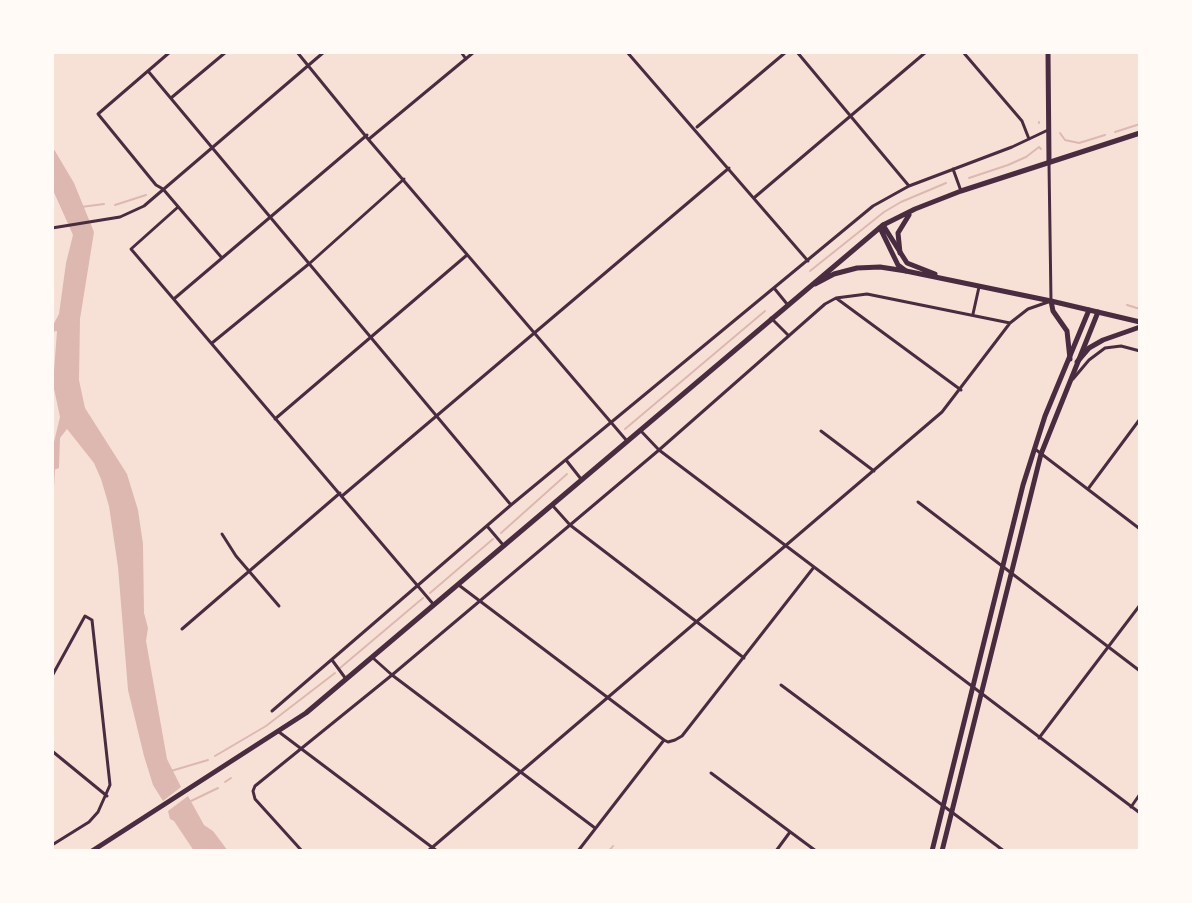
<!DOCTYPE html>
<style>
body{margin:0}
#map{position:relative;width:1192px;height:903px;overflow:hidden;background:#f7e1d7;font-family:"Varela Round",sans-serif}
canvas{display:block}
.frame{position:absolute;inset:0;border:54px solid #fffaf5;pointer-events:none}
</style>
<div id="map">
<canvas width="1192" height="903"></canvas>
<div class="frame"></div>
</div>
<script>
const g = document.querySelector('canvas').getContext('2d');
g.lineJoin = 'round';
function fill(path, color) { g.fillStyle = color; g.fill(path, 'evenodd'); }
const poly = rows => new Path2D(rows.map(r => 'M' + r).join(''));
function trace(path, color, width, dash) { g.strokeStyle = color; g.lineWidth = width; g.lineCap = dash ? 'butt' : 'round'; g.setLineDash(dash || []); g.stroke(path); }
const water = poly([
 [52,146,74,183,94,232,80,319,79,380,85,408,127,474,138,510,143,544,144,613,148,628,146,641,167,759,181,787,163,801,153,785,144,756,128,690,118,567,109,506,101,479,94,463,67,429,60,438,59,468,54,470,52,468,52,450,60,417,53,384,57,331,52,332,52,327,59,314,66,263,73,235,52,188],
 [188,796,204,825,213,831,228,851,194,851,174,821,170,819,168,811]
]);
const stream = poly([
 [1039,123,1039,122],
 [1115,132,1140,124],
 [1060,133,1065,140,1079,143,1105,135],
 [969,178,1008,165,1026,157,1039,147,1041,149],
 [115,205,146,195],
 [81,207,104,204],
 [810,271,884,212,901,202,946,183],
 [1127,305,1140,309],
 [625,429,765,311],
 [52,505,54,470],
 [501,533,567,474],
 [430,593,493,539],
 [340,668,423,598],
 [215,756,266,726,335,673],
 [171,771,208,760],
 [225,782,231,778],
 [191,801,218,788],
 [609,851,613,846],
 [1139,851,1140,850]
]);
const minor = poly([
 [170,52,98,114,156,185,163,189,222,258],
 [297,52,368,139,627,441],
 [461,52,466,59],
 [627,52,808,261],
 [797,52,909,186],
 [963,52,1022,121,1029,139],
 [148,71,511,505],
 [171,98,226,52],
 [697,127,786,52],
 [369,139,474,52],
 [953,169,961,191],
 [755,197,926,52],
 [178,207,131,249,434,605],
 [52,228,120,217,144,206,324,52],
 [774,288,787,304],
 [175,298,367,135],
 [836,298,961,390],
 [973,314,979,287],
 [771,318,788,335],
 [212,343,310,263,404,179],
 [1073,379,1089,360,1105,348,1121,346,1140,351],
 [275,419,467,255],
 [640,430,659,450,1140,813],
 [821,431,874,471],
 [1035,449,1140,529],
 [566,460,581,479],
 [1088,489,1140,419],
 [342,496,729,168],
 [918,502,1140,671],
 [553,506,570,525,744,658],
 [487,526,504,546],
 [222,534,236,556,279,606],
 [460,586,664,740],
 [182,629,340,493],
 [373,658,392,675,595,828],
 [332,660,346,679],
 [52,676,85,616,92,620,110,785,98,812,89,822,52,845],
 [781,685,1004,851],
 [272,711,511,505,873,206,909,186,1012,147,1048,130],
 [279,732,437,851],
 [1039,738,1140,605],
 [52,751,107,796],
 [711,773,816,851],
 [1131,807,1140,794],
 [302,851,255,799,253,791,255,786,392,675,659,450,825,304,836,298,867,294,1010,323],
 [428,851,942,412,1010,323,1028,309,1051,301,1049,164],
 [578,851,664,740,668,742,675,740,682,736,814,567],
 [776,851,790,832]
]);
const secondary = poly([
 [932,851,1023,485,1045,416,1089,310],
 [942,851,1041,454,1098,312]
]);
const primary = poly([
 [1048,52,1049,162],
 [883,225,907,263,935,274],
 [880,228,898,265,906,271,1051,301,1140,322],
 [1051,301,1053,311,1067,331,1070,359],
 [1077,362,1089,348,1103,340,1140,327]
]);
const trunk = poly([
 [900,253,898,233,909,215],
 [815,284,834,274,857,268,880,267,906,271],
 [92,851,306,713,883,225,915,209,961,191,1140,133]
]);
fill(water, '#dcb8b0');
trace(stream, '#dcb8b0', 2);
trace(minor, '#4a2c40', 3);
trace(secondary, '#4a2c40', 5);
trace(primary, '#4a2c40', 5);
trace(trunk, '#4a2c40', 5);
</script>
